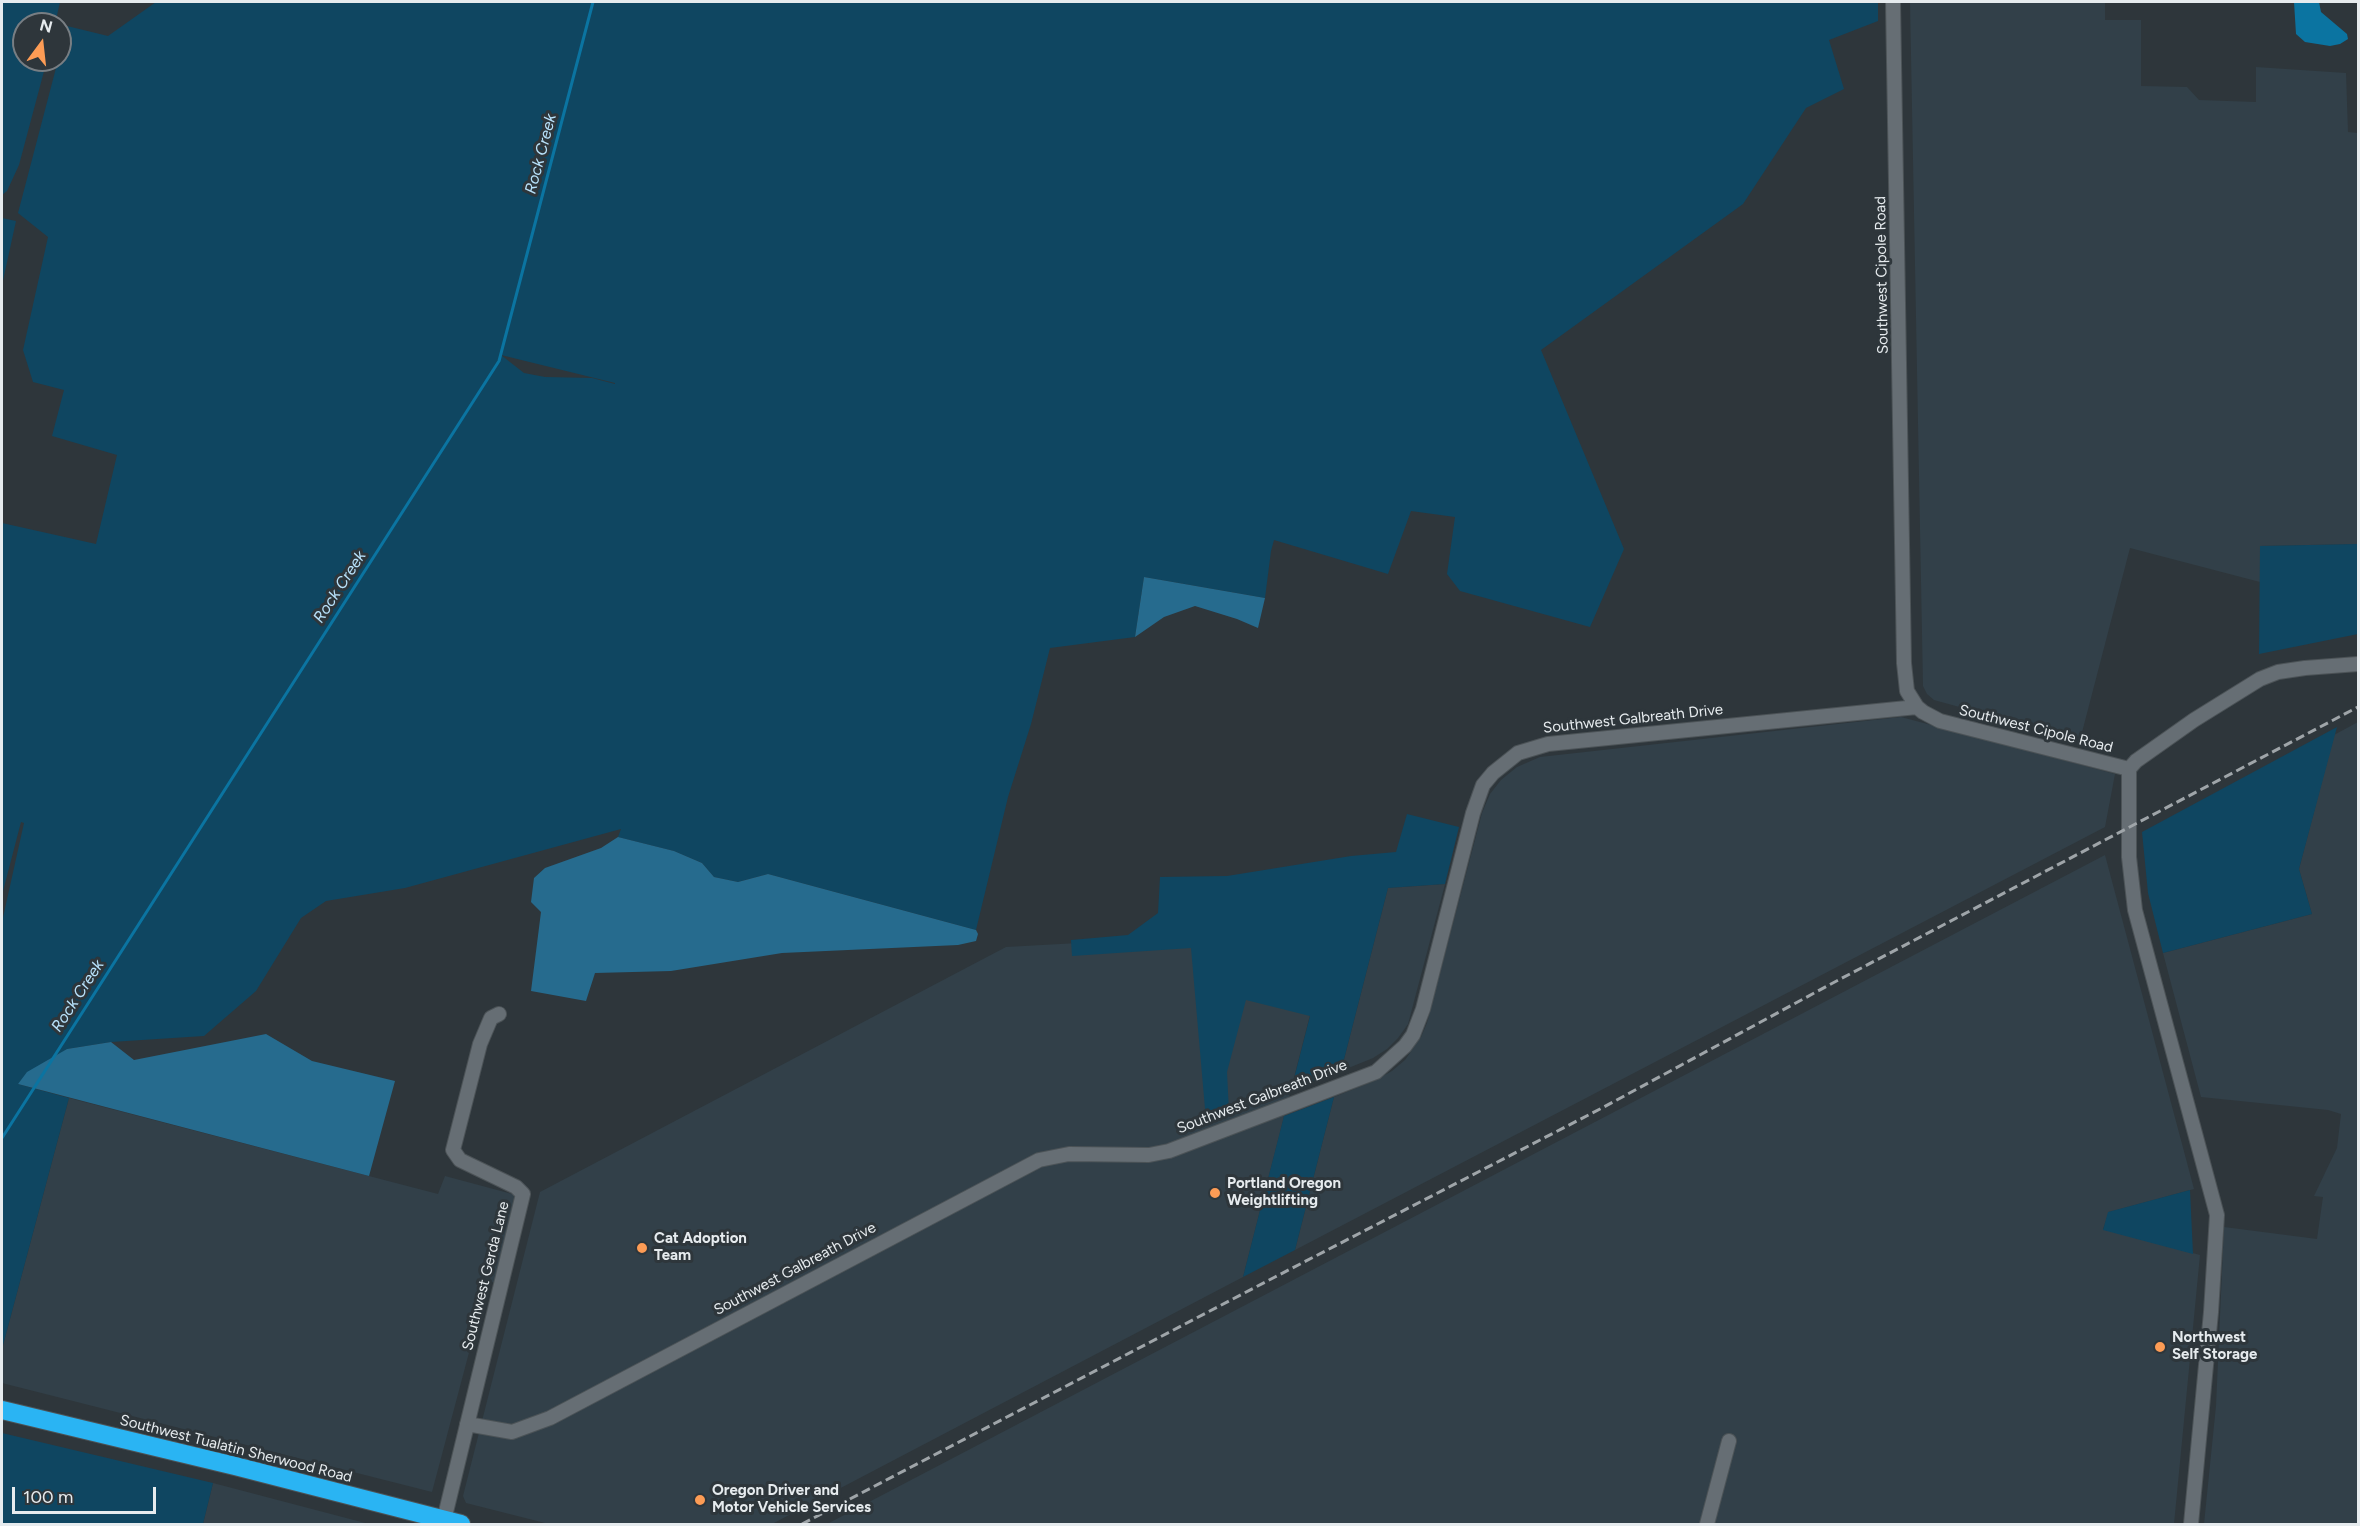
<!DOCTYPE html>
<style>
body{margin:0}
#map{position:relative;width:2360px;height:1526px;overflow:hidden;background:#2e363b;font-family:Figtree,sans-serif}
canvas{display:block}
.frame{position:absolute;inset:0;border:3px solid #e6ebee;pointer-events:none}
.north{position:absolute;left:12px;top:12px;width:60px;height:60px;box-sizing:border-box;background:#2e363b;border:2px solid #787e83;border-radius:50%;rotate:15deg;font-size:16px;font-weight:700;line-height:24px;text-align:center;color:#e6ebee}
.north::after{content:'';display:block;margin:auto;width:21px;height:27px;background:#fd9c55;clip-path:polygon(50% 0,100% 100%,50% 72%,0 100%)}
.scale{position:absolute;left:12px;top:1487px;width:144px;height:27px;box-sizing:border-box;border:3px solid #e6ebee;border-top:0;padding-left:8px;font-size:18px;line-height:21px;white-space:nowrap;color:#e6ebee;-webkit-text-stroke:4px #2e363b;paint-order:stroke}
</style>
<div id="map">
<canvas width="2360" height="1526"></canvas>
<div class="frame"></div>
<div class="north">N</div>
<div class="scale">100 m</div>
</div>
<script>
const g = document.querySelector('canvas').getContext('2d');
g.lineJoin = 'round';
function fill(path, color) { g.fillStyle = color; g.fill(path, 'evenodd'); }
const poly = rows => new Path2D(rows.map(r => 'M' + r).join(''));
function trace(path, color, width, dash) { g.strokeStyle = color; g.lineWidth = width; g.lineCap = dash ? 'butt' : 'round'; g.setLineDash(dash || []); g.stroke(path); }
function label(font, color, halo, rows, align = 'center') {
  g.font = font + ' Figtree,sans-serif'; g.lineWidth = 6; g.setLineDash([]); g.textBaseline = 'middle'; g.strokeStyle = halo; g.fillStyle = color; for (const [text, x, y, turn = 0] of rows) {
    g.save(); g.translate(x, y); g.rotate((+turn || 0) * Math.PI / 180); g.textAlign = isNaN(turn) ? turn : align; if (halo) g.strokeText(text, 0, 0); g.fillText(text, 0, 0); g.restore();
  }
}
const built = poly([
 [1910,2,2105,2,2105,20,2141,20,2141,86,2187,87,2199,100,2256,102,2256,67,2346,73,2348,132,2358,133,2358,544,2260,546,2260,582,2130,548,2080,740,1934,700,1927,694,1923,686],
 [1901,717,2115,774,2105,827,1295,1250,1334,1097,1374,1081,1392,1071,1405,1060,1421,1037,1427,1023,1482,813,1490,794,1501,780,1517,767,1540,757],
 [2358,722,2358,1524,2204,1524,2216,1406,2224,1227,2317,1239,2323,1197,2314,1196,2337,1148,2341,1114,2328,1110,2201,1097,2163,953,2312,914,2299,869,2334,735],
 [2105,855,2194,1189,2109,1212,2103,1229,2200,1255,2174,1524,827,1524],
 [1445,884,1408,1024,1398,1038,1387,1049,1373,1058,1341,1071,1388,888],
 [1332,929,1243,1277,772,1524,549,1524,466,1503,463,1496,540,1192,1006,947],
 [69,1098,438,1194,445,1176,527,1198,504,1285,488,1281,432,1492,2,1383,2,1349],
 [213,1483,369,1524,203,1524]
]);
const green = poly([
 [2,2,60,2,55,24,24,24,24,60,47,60,19,165,7,191,2,195],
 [156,2,1878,2,1878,21,1829,40,1844,89,1806,108,1743,204,1541,350,1624,549,1590,627,1460,591,1447,574,1455,517,1411,511,1388,574,1274,540,1271,551,1265,598,1144,577,1135,637,1050,648,1031,724,1008,797,976,930,768,874,738,882,714,877,702,863,674,851,618,837,621,829,405,888,326,901,301,918,256,991,204,1036,111,1042,67,1049,18,1084,69,1098,2,1349,2,922,24,823,21,822,2,895,2,523,96,544,117,455,52,436,64,390,33,382,23,350,48,237,18,213,67,26,108,36],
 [501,355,615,383,615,384,592,378,545,377,524,373],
 [2,218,16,221,2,285],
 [2358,544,2358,634,2259,654,2260,546],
 [2337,727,2299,869,2312,914,2163,953,2148,893,2142,832],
 [1407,814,1459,827,1445,884,1388,888,1341,1071,1291,1090,1310,1016,1246,1000,1227,1072,1229,1112,1206,1120,1191,948,1072,956,1071,940,1128,935,1158,913,1160,877,1227,876,1351,856,1396,852],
 [1334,1097,1295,1250,1243,1277,1284,1116],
 [2190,1190,2193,1254,2103,1230,2108,1212],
 [2,1433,213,1483,203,1524,2,1524]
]);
const forest = poly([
 [1144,577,1265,598,1258,628,1237,619,1195,606,1164,617,1135,637],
 [618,837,674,851,702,863,714,877,738,882,768,874,976,930,978,934,976,941,958,945,782,953,671,971,595,973,586,1001,531,991,541,912,531,902,534,878,545,868,601,848],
 [266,1034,312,1061,395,1081,369,1176,18,1084,27,1072,67,1049,111,1042,134,1060]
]);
const water = poly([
 [2294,2,2319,2,2321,12,2347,34,2348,39,2340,44,2330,46,2305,42,2296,34]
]);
const stream = poly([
 [2,1138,499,361,593,2]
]);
const minor = poly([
 [1893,2,1904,663,1907,691,1917,707,1923,712,1940,721,2129,769],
 [2129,769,2129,857,2135,910,2217,1215,2211,1312,2191,1524],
 [2129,769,2136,761,2194,720,2260,679,2278,672,2305,668,2358,664],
 [467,1424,512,1432,550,1418,1039,1160,1069,1154,1149,1155,1169,1151,1376,1072,1405,1046,1413,1035,1423,1009,1473,813,1483,785,1493,773,1518,753,1548,744,1917,707],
 [444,1520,523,1194,516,1187,460,1160,453,1150,480,1044,491,1018,499,1014],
 [1707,1524,1729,1441]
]);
const highway = poly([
 [2,1410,235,1466,461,1524]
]);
const rail = poly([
 [802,1524,1275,1277,1602,1108,1829,985,2358,707]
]);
const markers = [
 [1215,1193,6,"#fd9c55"],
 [642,1248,6,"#fd9c55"],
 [2160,1347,6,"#fd9c55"],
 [700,1500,6,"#fd9c55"]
];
const streetNames = [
 ["Southwest Cipole Road",1882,275,-91],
 ["Southwest Galbreath Drive",1633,719,-6],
 ["Southwest Cipole Road",2036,729,14],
 ["Southwest Galbreath Drive",1262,1097,-21],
 ["Southwest Galbreath Drive",795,1269,-28],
 ["Southwest Gerda Lane",486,1276,-76],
 ["Southwest Tualatin Sherwood Road",236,1449,14]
];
const poiNames = [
 ["Portland Oregon",1227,1184],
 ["Weightlifting",1227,1201],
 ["Cat Adoption",654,1239],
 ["Team",654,1256],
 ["Northwest",2172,1338],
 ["Self Storage",2172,1355],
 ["Oregon Driver and",712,1491],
 ["Motor Vehicle Services",712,1508]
];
const waterNames = [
 ["Rock Creek",541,154,-75],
 ["Rock Creek",340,587,-57],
 ["Rock Creek",78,996,-57]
];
fill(built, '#324049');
fill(green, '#0f4661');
fill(forest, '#266b8e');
fill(water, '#0b74a1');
trace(stream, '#0b74a1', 3);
trace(minor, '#4c5357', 16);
trace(highway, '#4c5357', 20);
trace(minor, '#666e74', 14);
trace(highway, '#2ab4f3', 18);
trace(rail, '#9fa5a9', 3, [9, 4.5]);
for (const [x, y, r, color] of markers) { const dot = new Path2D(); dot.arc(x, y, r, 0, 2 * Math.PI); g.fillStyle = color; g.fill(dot); trace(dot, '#2e363b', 2); }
label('15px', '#e6ebee', '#2e363b', streetNames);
label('bold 15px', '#e6ebee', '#2e363b', poiNames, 'left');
label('italic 16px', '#b8e2fb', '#2e363b', waterNames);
</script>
